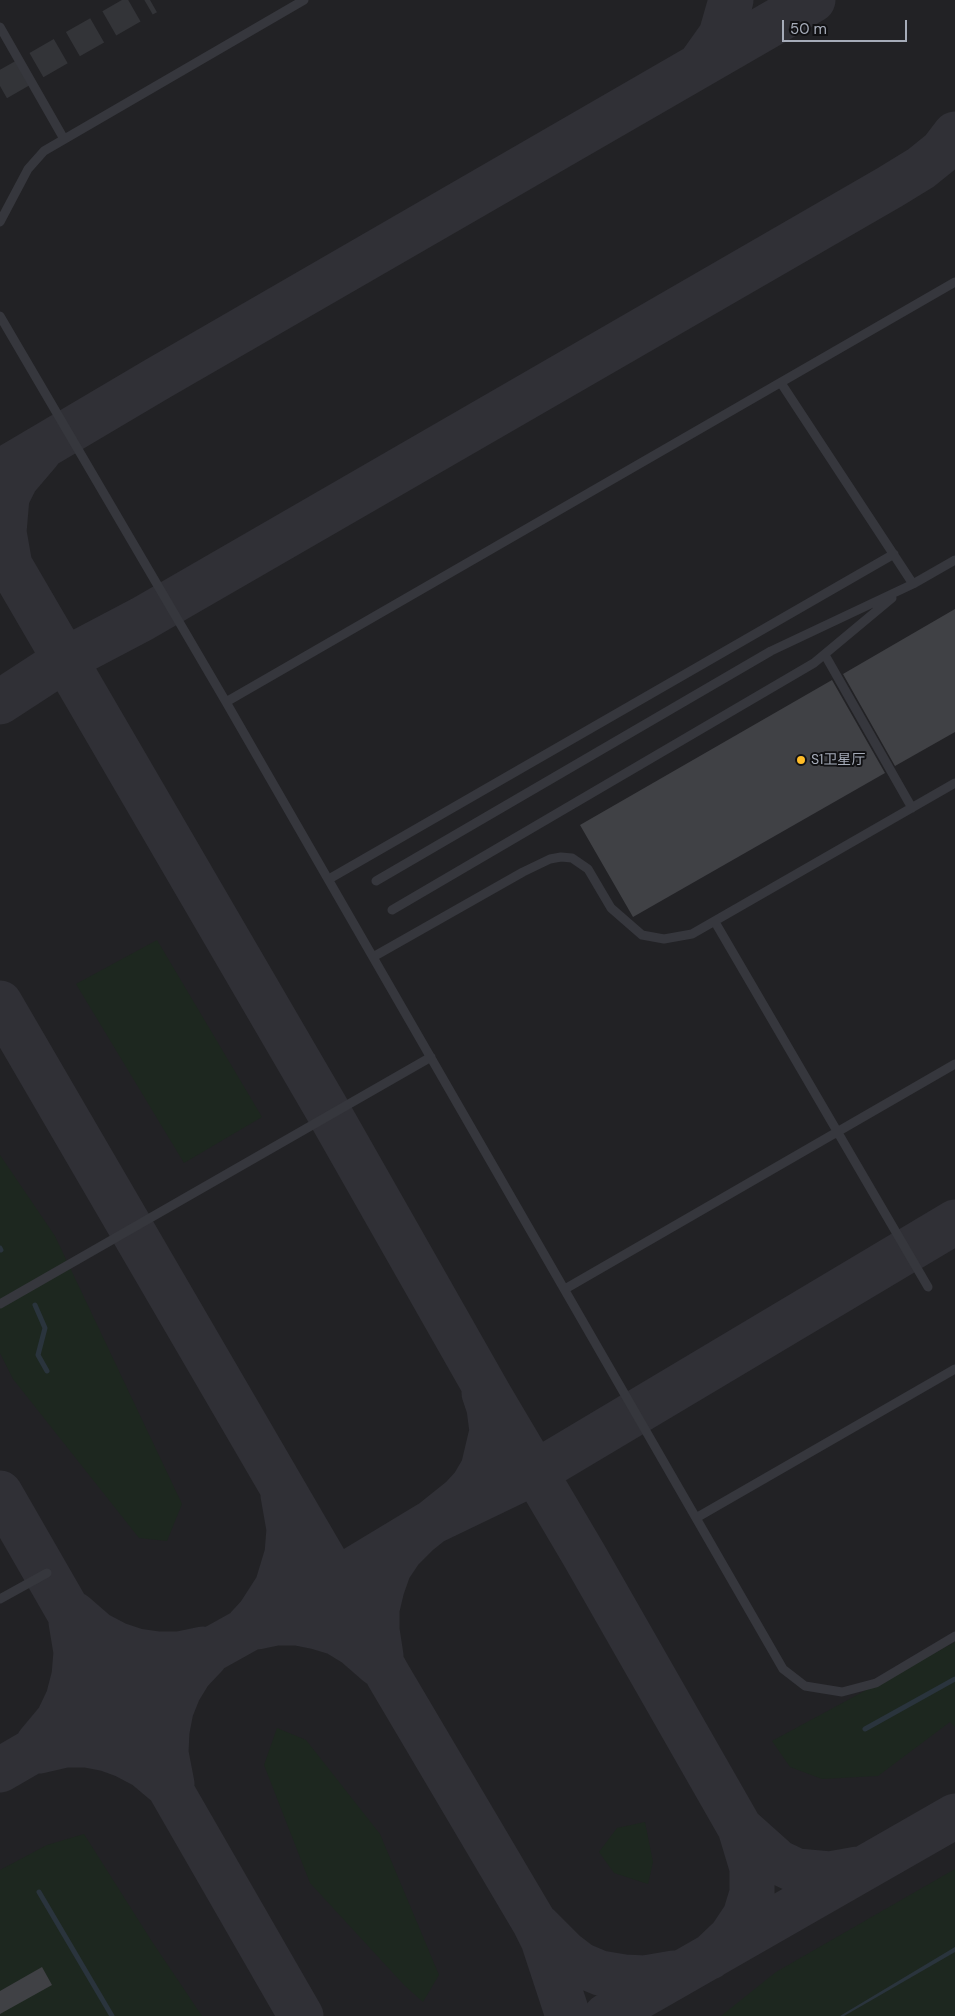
<!DOCTYPE html>
<meta charset="utf-8">
<style>
body{margin:0}
#map{position:relative;width:955px;height:2016px;overflow:hidden;background:#161618;font-family:"DM Sans",sans-serif}
canvas{display:block}
.scale{position:absolute;left:782px;top:20px;width:125px;height:22px;box-sizing:border-box;border:2px solid #a6acb9;border-top:0;padding-left:6px;font-size:15px;line-height:18px;white-space:nowrap;color:#a6acb9;-webkit-text-stroke:4px #111113;paint-order:stroke}
</style>
<div id="map">
<canvas width="955" height="2016"></canvas>
<div class="scale">50 m</div>
</div>
<script>
const g = document.querySelector('canvas').getContext('2d');
g.lineJoin = 'round';
function fill(path, color) { g.fillStyle = color; g.fill(path, 'evenodd'); }
const poly = rows => new Path2D(rows.map(r => 'M' + r).join(''));
function trace(path, color, width, dash) { g.strokeStyle = color; g.lineWidth = width; g.lineCap = dash ? 'butt' : 'round'; g.setLineDash(dash || []); g.stroke(path); }
function label(font, color, halo, rows, align = 'center') {
  g.font = font + ' "DM Sans","Noto Sans SC",sans-serif'; g.lineWidth = 4; g.setLineDash([]); g.textBaseline = 'middle'; g.strokeStyle = halo; g.fillStyle = color; for (const [text, x, y, turn = 0] of rows) {
    g.save(); g.translate(x, y); g.rotate((+turn || 0) * Math.PI / 180); g.textAlign = isNaN(turn) ? turn : align; if (halo) g.strokeText(text, 0, 0); g.fillText(text, 0, 0); g.restore();
  }
}
const built = poly([
 [0,0,955,0,955,2016,0,2016]
]);
const green = poly([
 [157,940,262,1117,184,1163,76,984],
 [0,1155,55,1236,182,1504,167,1541,139,1538,13,1379,0,1353],
 [955,1642,955,1727,950,1722,878,1776,822,1779,790,1767,772,1741],
 [277,1728,306,1740,380,1834,439,1975,423,2002,404,1985,310,1883,264,1765],
 [645,1822,653,1862,648,1884,614,1873,599,1852,617,1828],
 [84,1834,151,1940,202,2016,0,2016,0,1870,47,1845],
 [955,1869,955,2016,721,2016,776,1972]
]);
const water = poly([
 [955,1947,955,1952,844,2016,840,2016]
]);
const stream = poly([
 [0,1248,1,1250],
 [35,1305,45,1328,38,1355,47,1371],
 [865,1729,955,1679],
 [39,1892,112,2016]
]);
const taxiway = poly([
 [699,66,721,35,731,0],
 [0,472,157,379,813,0],
 [0,548,328,1111,490,1396,584,1555,740,1828,752,1868,752,1893,745,1916,731,1937,710,1957],
 [10,566,4,532,7,497,16,479,39,452],
 [0,702,66,659,142,619,890,187,921,168,942,151,955,134],
 [0,1003,336,1580,388,1675,534,1922,543,1940,568,2016],
 [0,1493,301,2016],
 [74,1614,97,1634,116,1644,137,1651,158,1654,179,1654,203,1649],
 [248,1627,259,1615,277,1587,287,1554,289,1529,283,1495],
 [257,1627,276,1623,297,1623,317,1627,337,1633,355,1644,378,1664],
 [381,1656,377,1630,377,1609,382,1588,389,1568,401,1550,417,1534,462,1498,473,1486,483,1469,492,1431,489,1408,484,1393],
 [38,1744,58,1720,68,1699,74,1676,76,1652,71,1622],
 [39,1751,65,1745,86,1745,107,1749,126,1756,145,1766,164,1782],
 [0,1770,119,1701,336,1580,432,1522,536,1472,955,1222],
 [172,1784,166,1753,167,1731,171,1710,179,1690,190,1672,206,1655],
 [740,1828,778,1862,797,1871,830,1874,858,1869],
 [538,1926,564,1952,581,1965,600,1973,624,1977,645,1978,674,1973],
 [606,2016,955,1816]
]);
const building = poly([
 [955,609,955,732,895,766,843,674],
 [832,680,885,773,633,917,580,825],
 [42,1967,52,1985,0,2014,0,1991]
]);
const trunkTunnel = poly([
 [0,86,150,0]
]);
const service = poly([
 [0,27,64,139],
 [0,222,28,169,44,151,304,0],
 [0,316,226,702,783,1669,805,1686,842,1692,876,1683,955,1636],
 [781,383,913,584],
 [825,655,912,808],
 [226,702,955,282],
 [329,879,894,554],
 [376,881,771,651,913,584,955,560],
 [392,910,814,663,892,598],
 [715,922,928,1287],
 [373,957,523,872,550,859,561,857,572,858,588,869,611,908,642,935,664,939,692,934,955,783],
 [565,1289,955,1064],
 [0,1304,431,1057],
 [696,1518,955,1369],
 [0,1599,47,1573]
]);
const markers = [
 [801,760,5,"#ffbc27"]
];
const poiNames = [
 ["S1卫星厅",811,760]
];
fill(built, '#222225');
fill(green, '#1d271f');
fill(water, '#2a343d');
trace(stream, '#2a343d', 5);
trace(taxiway, '#303036', 45);
fill(building, '#404145');
trace(trunkTunnel, '#333438', 28, [28, 14]);
trace(service, '#36373d', 9);
for (const [x, y, r, color] of markers) { const dot = new Path2D(); dot.arc(x, y, r, 0, 2 * Math.PI); g.fillStyle = color; g.fill(dot); trace(dot, '#111113', 2); }
label('14px', '#a6acb9', '#111113', poiNames, 'left');
</script>
